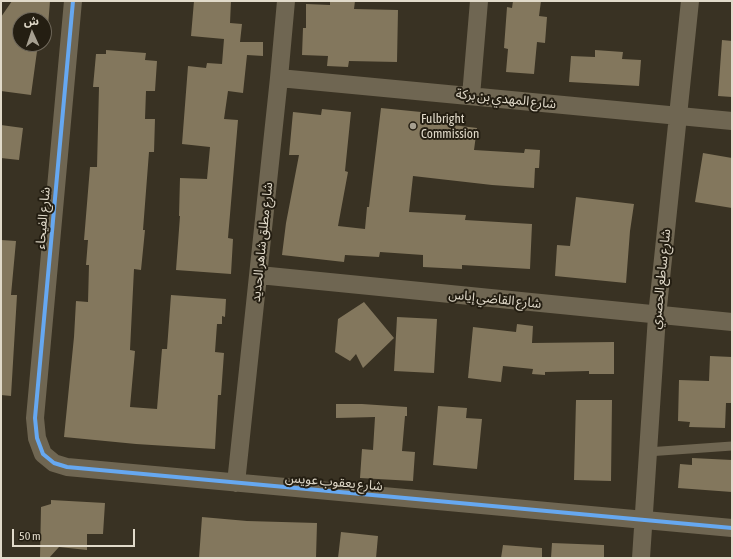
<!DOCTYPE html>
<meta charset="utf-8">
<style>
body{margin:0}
#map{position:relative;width:733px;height:559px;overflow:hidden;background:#393223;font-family:"Asap Condensed","Noto Sans Arabic",sans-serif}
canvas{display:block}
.frame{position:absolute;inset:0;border:2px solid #e1daca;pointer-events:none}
.north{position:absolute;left:12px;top:12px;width:40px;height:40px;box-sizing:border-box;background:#241e12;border:1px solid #70695c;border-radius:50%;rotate:357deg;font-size:11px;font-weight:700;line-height:16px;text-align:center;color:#e1daca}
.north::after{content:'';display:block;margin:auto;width:14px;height:18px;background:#a69f90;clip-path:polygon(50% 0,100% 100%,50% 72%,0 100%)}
.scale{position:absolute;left:12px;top:529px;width:123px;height:18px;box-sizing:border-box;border:2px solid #e1daca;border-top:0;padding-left:5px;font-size:12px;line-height:14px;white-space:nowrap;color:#e1daca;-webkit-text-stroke:3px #241e12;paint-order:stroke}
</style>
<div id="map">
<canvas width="733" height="559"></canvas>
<div class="frame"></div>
<div class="north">ش</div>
<div class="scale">50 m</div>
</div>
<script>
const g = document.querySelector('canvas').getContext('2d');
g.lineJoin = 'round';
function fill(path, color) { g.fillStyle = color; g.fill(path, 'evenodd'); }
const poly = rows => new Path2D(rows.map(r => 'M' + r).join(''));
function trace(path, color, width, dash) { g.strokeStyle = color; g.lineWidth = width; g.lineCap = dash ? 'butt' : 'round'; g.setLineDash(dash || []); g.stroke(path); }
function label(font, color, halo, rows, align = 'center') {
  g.font = font + ' "Asap Condensed","Noto Sans Arabic",sans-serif'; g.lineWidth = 4; g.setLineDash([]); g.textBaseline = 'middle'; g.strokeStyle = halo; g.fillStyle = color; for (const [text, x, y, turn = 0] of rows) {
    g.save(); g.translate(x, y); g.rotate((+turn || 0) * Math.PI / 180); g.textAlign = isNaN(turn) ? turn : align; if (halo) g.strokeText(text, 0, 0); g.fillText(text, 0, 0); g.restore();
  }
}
const building = poly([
 [12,1,50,1,47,39,44,39,44,20,20,20,20,44,38,44,31,95,1,91,1,17],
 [194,1,231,1,230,23,242,24,240,42,263,42,263,56,247,55,243,93,228,91,224,119,238,120,228,238,233,239,231,274,176,270,180,216,179,216,180,178,207,179,210,147,182,144,188,66,206,68,207,63,222,64,224,39,191,36],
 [330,1,355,1,354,9,398,10,397,62,349,61,348,67,327,66,328,56,302,55,303,28,306,28,306,4,330,5],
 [513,1,541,1,539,16,547,17,545,43,537,42,534,74,506,72,508,49,504,48,507,7,512,8],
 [722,40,732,41,732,97,718,96],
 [106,50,146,53,145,60,157,61,155,91,146,91,145,119,155,119,154,152,149,152,143,230,145,230,141,270,134,269,130,350,135,351,130,407,157,409,162,349,167,349,171,295,226,299,225,317,222,316,222,324,217,324,215,352,224,353,221,395,218,395,215,449,136,444,64,437,74,337,76,301,88,302,89,265,86,265,88,240,84,240,90,167,97,167,99,87,93,87,96,54,106,54],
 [595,50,623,52,622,59,641,60,639,86,569,82,571,56,595,57],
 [381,108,421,112,420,121,477,128,474,150,524,153,525,149,540,150,539,168,535,168,534,188,492,185,413,176,409,212,466,215,465,220,532,224,530,269,462,265,462,269,423,267,423,255,380,252,379,257,345,255,344,262,282,255,286,223,299,155,289,155,293,112,321,115,322,109,351,112,345,171,348,172,338,226,365,229,367,207,369,207],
 [1,125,23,128,19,160,1,158],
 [703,153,732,158,732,208,695,202],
 [576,197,634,204,630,231,626,283,555,276,557,245,570,246],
 [1,240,16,241,11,295,17,295,11,396,1,395],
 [364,302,394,338,363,368,356,354,350,361,335,352,338,319],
 [397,317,437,319,434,373,394,371],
 [517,324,533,326,532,343,614,342,614,374,589,374,589,371,545,372,545,375,532,374,533,369,503,366,501,382,468,378,473,327,516,332],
 [710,356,732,357,732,403,726,403,725,428,689,427,690,422,678,421,679,380,709,381],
 [576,400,612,400,611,481,574,480],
 [336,404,362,404,407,407,407,416,405,416,402,451,415,452,413,481,360,478,362,449,373,450,375,417,336,418],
 [438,406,467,408,466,418,482,419,477,469,433,465],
 [692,458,732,460,732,492,678,488,680,464,692,465],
 [51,500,105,503,103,534,87,534,87,550,59,547,49,558,40,558,41,507,51,504],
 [202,517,247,521,317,523,316,558,199,558],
 [341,532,378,536,376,558,338,558],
 [552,543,604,545,604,558,551,558],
 [503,545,542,548,542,558,501,558]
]);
const service = poly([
 [647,452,732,446]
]);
const minor = poly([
 [73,1,35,418,37,438,43,454,54,463,67,467,732,528],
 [279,78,732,121],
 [471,96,479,1],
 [259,275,732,322],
 [236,483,279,78,286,1],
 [641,558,657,316,690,1]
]);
const cycleway = poly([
 [73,1,35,418,37,438,43,454,54,463,67,467,732,528]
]);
const markers = [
 [413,126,4,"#a69f90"]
];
const streetNames = [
 ["شارع المهدي بن بركة",506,99,6],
 ["شارع الفيحاء",43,218,-85],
 ["شارع مطلق شاهر الحديد",262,242,-84],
 ["شارع ساطع الحصري",661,279,-84],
 ["شارع القاضي إياس",495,299,6],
 ["شارع يعقوب عويس",334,482,5]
];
const poiNames = [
 ["Fulbright",421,119],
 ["Commission",421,134]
];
fill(building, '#83775d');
trace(service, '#6f6652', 9);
trace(minor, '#6f6652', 18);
trace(cycleway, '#66a8f1', 4);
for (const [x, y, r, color] of markers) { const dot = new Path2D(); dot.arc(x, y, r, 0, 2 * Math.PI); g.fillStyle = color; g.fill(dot); trace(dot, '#241e12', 1.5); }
label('13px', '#e1daca', '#241e12', streetNames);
label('13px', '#e1daca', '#241e12', poiNames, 'left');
</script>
